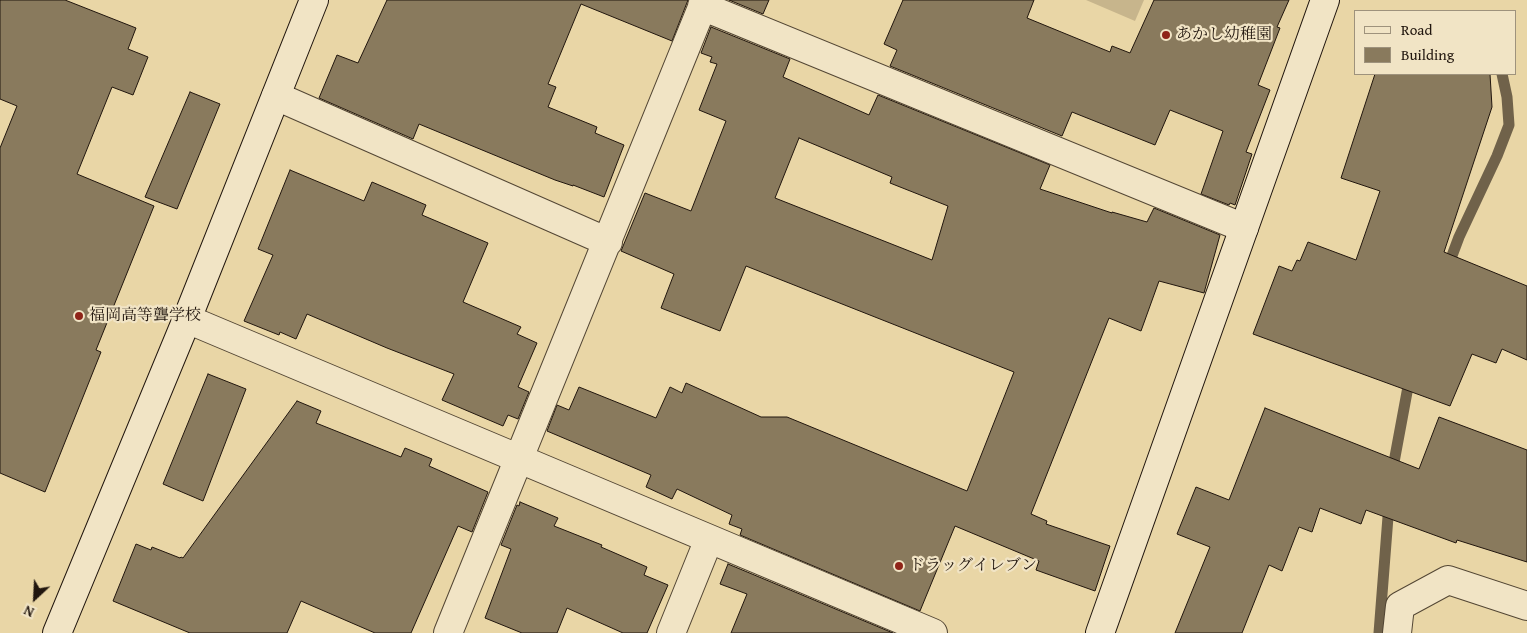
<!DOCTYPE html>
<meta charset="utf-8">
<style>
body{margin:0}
#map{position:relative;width:1527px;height:633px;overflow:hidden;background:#e9d6a6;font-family:"Gentium Book Plus",serif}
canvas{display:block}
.legend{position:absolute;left:1354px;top:10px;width:162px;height:65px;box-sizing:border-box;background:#f1e4c5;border:1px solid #9e927c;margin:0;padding:6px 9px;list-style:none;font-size:15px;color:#21160e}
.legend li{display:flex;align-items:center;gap:10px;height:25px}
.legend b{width:25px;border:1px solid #9e927c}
.north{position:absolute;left:10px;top:573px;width:50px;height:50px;-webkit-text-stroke:4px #f1e4c5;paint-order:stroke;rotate:205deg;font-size:14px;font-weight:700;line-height:20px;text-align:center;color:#21160e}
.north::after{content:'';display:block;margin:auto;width:18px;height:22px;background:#21160e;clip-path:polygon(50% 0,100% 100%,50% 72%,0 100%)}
</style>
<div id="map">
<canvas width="1527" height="633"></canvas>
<ul class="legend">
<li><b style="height:6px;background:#f1e4c5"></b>Road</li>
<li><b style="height:14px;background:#897a5d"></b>Building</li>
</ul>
<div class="north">N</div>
</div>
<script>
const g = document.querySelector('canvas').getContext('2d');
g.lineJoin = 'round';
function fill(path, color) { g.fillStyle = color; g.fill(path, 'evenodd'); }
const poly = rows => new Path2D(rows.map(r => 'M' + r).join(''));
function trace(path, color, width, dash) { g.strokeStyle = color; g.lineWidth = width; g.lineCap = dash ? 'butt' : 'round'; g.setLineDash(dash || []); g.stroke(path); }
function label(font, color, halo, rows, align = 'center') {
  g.font = font + ' "Gentium Book Plus","Noto Serif JP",serif'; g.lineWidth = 4.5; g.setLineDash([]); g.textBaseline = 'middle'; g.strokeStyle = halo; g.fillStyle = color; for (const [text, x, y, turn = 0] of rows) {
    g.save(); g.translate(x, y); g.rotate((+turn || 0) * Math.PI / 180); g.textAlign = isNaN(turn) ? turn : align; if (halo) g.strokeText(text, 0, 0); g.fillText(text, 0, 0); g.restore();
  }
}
const green = poly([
 [1086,0,1144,0,1135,21]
]);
const stream = poly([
 [1447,269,1459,237,1497,156,1509,125,1507,97,1502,74],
 [1392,473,1410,376],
 [1379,633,1389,504]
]);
const building = poly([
 [0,0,65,0,136,28,128,49,148,57,133,95,112,87,77,174,154,206,96,350,101,352,45,492,0,473,0,148,17,106,0,99,0,0],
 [387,0,688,0,672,41,581,4,548,84,556,87,548,107,597,127,595,133,624,145,604,197,573,185,573,186,555,180,419,124,413,139,319,98,337,55,358,63,387,0],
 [729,0,769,0,763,14,729,0],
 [903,0,1034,0,1027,18,1110,52,1112,46,1130,53,1154,0,1289,0,1277,27,1280,28,1258,85,1270,90,1246,152,1252,154,1235,205,1230,203,1229,205,1201,194,1223,131,1170,110,1155,145,1072,112,1062,136,890,66,897,50,884,44,903,0],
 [711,27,790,59,783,77,869,115,878,95,1050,165,1040,189,1112,213,1112,212,1147,222,1154,208,1220,235,1204,293,1159,281,1141,331,1109,318,1031,514,1047,521,1046,524,1110,546,1095,591,1036,570,1039,561,955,526,920,611,740,535,742,529,729,524,732,515,677,489,672,499,646,487,651,475,547,431,557,405,569,410,579,387,656,418,670,387,682,393,686,383,761,417,787,417,967,491,1014,372,746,266,720,331,661,308,674,274,621,251,645,193,691,211,726,121,699,110,717,64,710,62,712,57,701,53,711,27],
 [799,138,892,177,890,183,948,206,932,260,775,198,799,138],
 [1375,74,1490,74,1492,107,1444,252,1527,286,1527,360,1502,349,1496,363,1472,354,1450,406,1253,334,1279,266,1292,271,1297,260,1300,261,1308,242,1356,260,1380,191,1341,178,1375,74],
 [190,92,220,104,177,209,145,197,190,92],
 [290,170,364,201,372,182,426,205,422,215,488,243,463,302,521,327,517,334,537,343,518,387,529,392,518,419,508,415,503,426,442,400,454,374,387,348,307,314,296,339,280,332,279,335,244,321,273,255,258,249,290,170],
 [208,374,246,389,203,501,163,484,208,374],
 [297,401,321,411,316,423,401,457,405,448,432,459,429,466,488,492,472,532,458,526,411,633,375,633,301,601,287,633,190,633,113,601,136,544,151,550,152,547,180,558,181,557,183,558,297,401],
 [1265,408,1419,469,1439,417,1527,450,1527,562,1457,540,1456,543,1366,510,1361,524,1320,508,1312,532,1299,527,1282,571,1269,565,1242,633,1175,633,1210,547,1177,534,1196,487,1229,500,1265,408],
 [520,502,558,518,554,526,602,545,601,547,647,567,644,575,668,585,647,633,623,633,567,608,557,633,522,633,485,618,511,549,501,545,517,505,519,506,520,502],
 [728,564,893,633,731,633,747,594,720,584,728,564]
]);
const street = poly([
 [702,6,1244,228],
 [276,96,608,242],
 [187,319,933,633],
 [448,633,705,0],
 [671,633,709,539],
 [1397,633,1400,606,1448,580,1527,606]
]);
const secondary = poly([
 [57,633,187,319,314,0],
 [1100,633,1325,0]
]);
const markers = [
 [1166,35,5,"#8f2418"],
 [79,316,5,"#8f2418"],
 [899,566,5,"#8f2418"]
];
const poiNames = [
 ["あかし幼稚園",1176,35],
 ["福岡高等聾学校",89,316],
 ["ドラッグイレブン",909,566]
];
fill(green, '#c7b58c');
trace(stream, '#70624a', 11);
fill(building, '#897a5d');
trace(building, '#21160e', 1);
trace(street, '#534634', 30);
trace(secondary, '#21160e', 30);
trace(street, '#f1e4c5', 28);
trace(secondary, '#f1e4c5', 28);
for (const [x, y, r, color] of markers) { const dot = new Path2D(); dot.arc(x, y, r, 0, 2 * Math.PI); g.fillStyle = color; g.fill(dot); trace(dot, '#f1e4c5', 2); }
label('16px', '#21160e', '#f1e4c5', poiNames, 'left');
</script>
